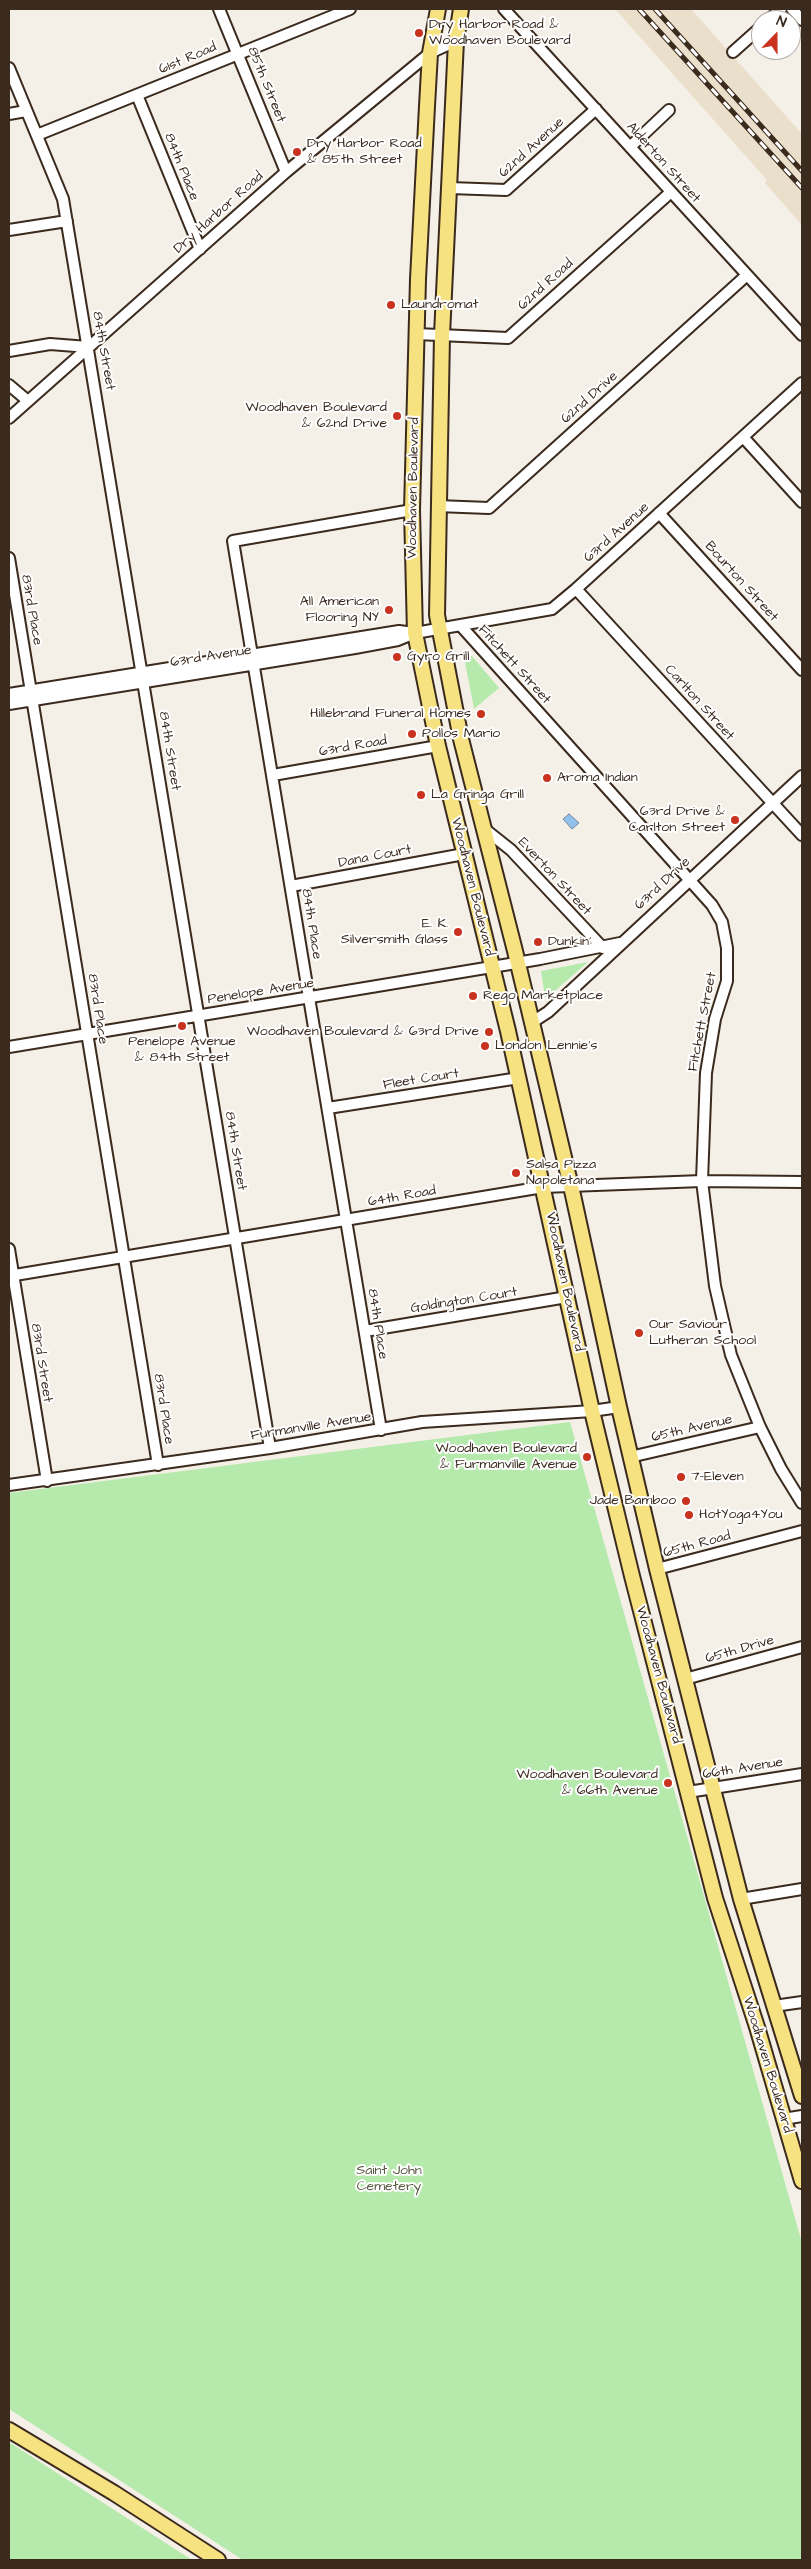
<!DOCTYPE html>
<style>
body{margin:0}
#map{position:relative;width:811px;height:2569px;overflow:hidden;background:#f5f0e7;font-family:"Architects Daughter",sans-serif}
canvas{display:block}
.frame{position:absolute;inset:0;border:10px solid #3b2a1e;pointer-events:none}
.north{position:absolute;left:751px;top:10px;width:50px;height:50px;box-sizing:border-box;background:#fff;border:1px solid #b1aaa5;border-radius:50%;rotate:22deg;font-size:14px;font-weight:700;line-height:20px;text-align:center;color:#3b2a1e}
.north::after{content:'';display:block;margin:auto;width:18px;height:22px;background:#c8321e;clip-path:polygon(50% 0,100% 100%,50% 72%,0 100%)}
</style>
<div id="map">
<canvas width="811" height="2569"></canvas>
<div class="frame"></div>
<div class="north">N</div>
</div>
<script>
const g = document.querySelector('canvas').getContext('2d');
g.lineJoin = 'round';
function fill(path, color) { g.fillStyle = color; g.fill(path, 'evenodd'); }
const poly = rows => new Path2D(rows.map(r => 'M' + r).join(''));
function trace(path, color, width, dash) { g.strokeStyle = color; g.lineWidth = width; g.lineCap = dash ? 'butt' : 'round'; g.setLineDash(dash || []); g.stroke(path); }
function label(font, color, halo, rows, align = 'center') {
  g.font = font + ' "Architects Daughter",sans-serif'; g.lineWidth = 4; g.setLineDash([]); g.textBaseline = 'middle'; g.strokeStyle = halo; g.fillStyle = color; for (const [text, x, y, turn = 0] of rows) {
    g.save(); g.translate(x, y); g.rotate((+turn || 0) * Math.PI / 180); g.textAlign = isNaN(turn) ? turn : align; if (halo) g.strokeText(text, 0, 0); g.fillText(text, 0, 0); g.restore();
  }
}
const built = poly([
 [615,9,691,9,802,134,802,225,765,183,767,180]
]);
const green = poly([
 [472,656,499,688,474,709,464,657],
 [588,962,548,997,545,997,541,971],
 [570,1422,802,2243,802,2560,243,2560,9,2409,9,1493],
 [9,2442,192,2560,9,2560]
]);
const water = poly([
 [569,814,579,823,572,829,563,819,569,814]
]);
const minor = poly([
 [219,9,286,172],
 [504,9,802,335],
 [792,9,802,20],
 [769,20,781,9],
 [733,52,761,27],
 [9,68,63,199,270,1448],
 [137,95,200,249],
 [9,114,26,111],
 [37,135,350,9],
 [630,147,669,110],
 [450,188,506,190,596,109],
 [9,230,67,221],
 [416,334,508,338,671,192],
 [9,351,50,344,88,347],
 [9,385,28,401],
 [9,418,286,172,430,53,456,41],
 [743,437,802,502],
 [437,506,489,508,747,275],
 [659,513,802,670],
 [9,558,158,1465],
 [576,589,802,835],
 [461,626,712,905,722,922,727,948,727,981,715,1019,706,1073,702,1181,715,1286,731,1355,760,1427,781,1469,802,1503],
 [9,694,399,631,414,633],
 [9,704,355,648,398,640,415,633,552,609,576,589,802,383],
 [273,775,438,746],
 [482,827,511,850,603,948],
 [291,886,464,854],
 [531,1023,548,1012,802,776],
 [9,1047,540,959,620,943],
 [328,1108,519,1078],
 [9,1249,47,1481],
 [9,1276,543,1187,702,1181,802,1182],
 [365,1331,567,1297],
 [381,1430,233,541,412,510],
 [630,1457,760,1427],
 [9,1485,270,1448,422,1422,592,1411,619,1407],
 [657,1569,802,1531],
 [685,1679,802,1647],
 [688,1792,802,1774],
 [741,1899,802,1889],
 [774,2006,802,2002],
 [783,2119,802,2116]
]);
const major = poly([
 [438,9,430,53,427,106,418,279,412,510,415,633,438,746,508,1031,592,1411,632,1576,715,1898,757,2027,802,2181],
 [461,9,456,41,442,335,437,615,461,739,515,951,573,1195,619,1407,657,1569,741,1899,802,2096],
 [9,2430,114,2493,218,2560]
]);
const rail = poly([
 [639,9,802,188],
 [655,9,802,171]
]);
const markers = [
 [419,33,5,"#c8321e"],
 [297,152,5,"#c8321e"],
 [391,305,5,"#c8321e"],
 [397,416,5,"#c8321e"],
 [389,610,5,"#c8321e"],
 [397,657,5,"#c8321e"],
 [481,714,5,"#c8321e"],
 [412,734,5,"#c8321e"],
 [547,778,5,"#c8321e"],
 [421,795,5,"#c8321e"],
 [735,820,5,"#c8321e"],
 [458,932,5,"#c8321e"],
 [538,942,5,"#c8321e"],
 [473,996,5,"#c8321e"],
 [182,1026,5,"#c8321e"],
 [489,1032,5,"#c8321e"],
 [485,1046,5,"#c8321e"],
 [516,1173,5,"#c8321e"],
 [639,1333,5,"#c8321e"],
 [587,1457,5,"#c8321e"],
 [681,1477,5,"#c8321e"],
 [686,1501,5,"#c8321e"],
 [689,1515,5,"#c8321e"],
 [668,1783,5,"#c8321e"]
];
const poiNames = [
 ["Dry Harbor Road &",429,25],
 ["Woodhaven Boulevard",429,41],
 ["Dry Harbor Road",307,144],
 ["& 85th Street",307,160],
 ["Laundromat",401,305],
 ["Woodhaven Boulevard",387,408,"right"],
 ["& 62nd Drive",387,424,"right"],
 ["All American",379,602,"right"],
 ["Flooring NY",379,618,"right"],
 ["Gyro Grill",407,657],
 ["Hillebrand Funeral Homes",471,714,"right"],
 ["Pollos Mario",422,734],
 ["Aroma Indian",557,778],
 ["La Gringa Grill",431,795],
 ["63rd Drive &",725,812,"right"],
 ["Carlton Street",725,828,"right"],
 ["E. K.",448,924,"right"],
 ["Silversmith Glass",448,940,"right"],
 ["Dunkin'",548,942],
 ["Rego Marketplace",483,996],
 ["Woodhaven Boulevard & 63rd Drive",479,1032,"right"],
 ["Penelope Avenue",182,1042,"center"],
 ["& 84th Street",182,1058,"center"],
 ["London Lennie's",495,1046],
 ["Salsa Pizza",526,1165],
 ["Napoletana",526,1181],
 ["Our Saviour",649,1325],
 ["Lutheran School",649,1341],
 ["Woodhaven Boulevard",577,1449,"right"],
 ["& Furmanville Avenue",577,1465,"right"],
 ["7-Eleven",691,1477],
 ["Jade Bamboo",676,1501,"right"],
 ["HotYoga4You",699,1515],
 ["Woodhaven Boulevard",658,1775,"right"],
 ["& 66th Avenue",658,1791,"right"]
];
const streetNames = [
 ["61st Road",188,59,-23],
 ["85th Street",266,85,68],
 ["62nd Avenue",532,148,-42],
 ["Alderton Street",663,163,48],
 ["84th Place",181,167,68],
 ["Dry Harbor Road",219,213,-42],
 ["62nd Road",546,285,-42],
 ["84th Street",103,351,80],
 ["62nd Drive",590,398,-42],
 ["Woodhaven Boulevard",414,488,-89],
 ["63rd Avenue",617,533,-42],
 ["Bourton Street",741,582,48],
 ["83rd Place",31,610,80],
 ["63rd Avenue",211,657,-9],
 ["Fitchett Street",514,665,48],
 ["Carlton Street",699,703,48],
 ["63rd Road",353,747,-10],
 ["84th Street",169,751,81],
 ["Dana Court",375,857,-11],
 ["Everton Street",554,877,47],
 ["63rd Drive",663,884,-43],
 ["Woodhaven Boulevard",472,887,76],
 ["84th Place",311,924,81],
 ["Penelope Avenue",261,992,-9],
 ["83rd Place",97,1009,81],
 ["Fitchett Street",703,1022,-79],
 ["Fleet Court",421,1080,-9],
 ["84th Street",235,1151,81],
 ["64th Road",402,1197,-10],
 ["Woodhaven Boulevard",564,1282,78],
 ["Goldington Court",464,1301,-9],
 ["84th Place",377,1324,81],
 ["83rd Street",41,1363,81],
 ["83rd Place",163,1409,81],
 ["Furmanville Avenue",311,1427,-9],
 ["65th Avenue",692,1429,-13],
 ["65th Road",697,1545,-15],
 ["65th Drive",740,1650,-16],
 ["Woodhaven Boulevard",658,1675,75],
 ["66th Avenue",743,1769,-9],
 ["Woodhaven Boulevard",767,2065,73]
];
const parkNames = [
 ["Saint John",389,2171],
 ["Cemetery",389,2187]
];
fill(built, '#eadfca');
fill(green, '#b5eaac');
fill(water, '#91c1ec');
trace(water, '#6f859a', 1);
trace(minor, '#3b2a1e', 14);
trace(major, '#3b2a1e', 18);
trace(minor, '#fff', 10);
trace(major, '#f7e281', 14);
trace(rail, '#3b2a1e', 5);
trace(rail, '#fff', 3, [9]);
for (const [x, y, r, color] of markers) { const dot = new Path2D(); dot.arc(x, y, r, 0, 2 * Math.PI); g.fillStyle = color; g.fill(dot); trace(dot, '#fff', 2); }
label('14px', '#3b2a1e', '#fff', poiNames, 'left');
label('14px', '#3b2a1e', '#fff', streetNames);
label('14px', '#5a5a42', '#fff', parkNames);
</script>
